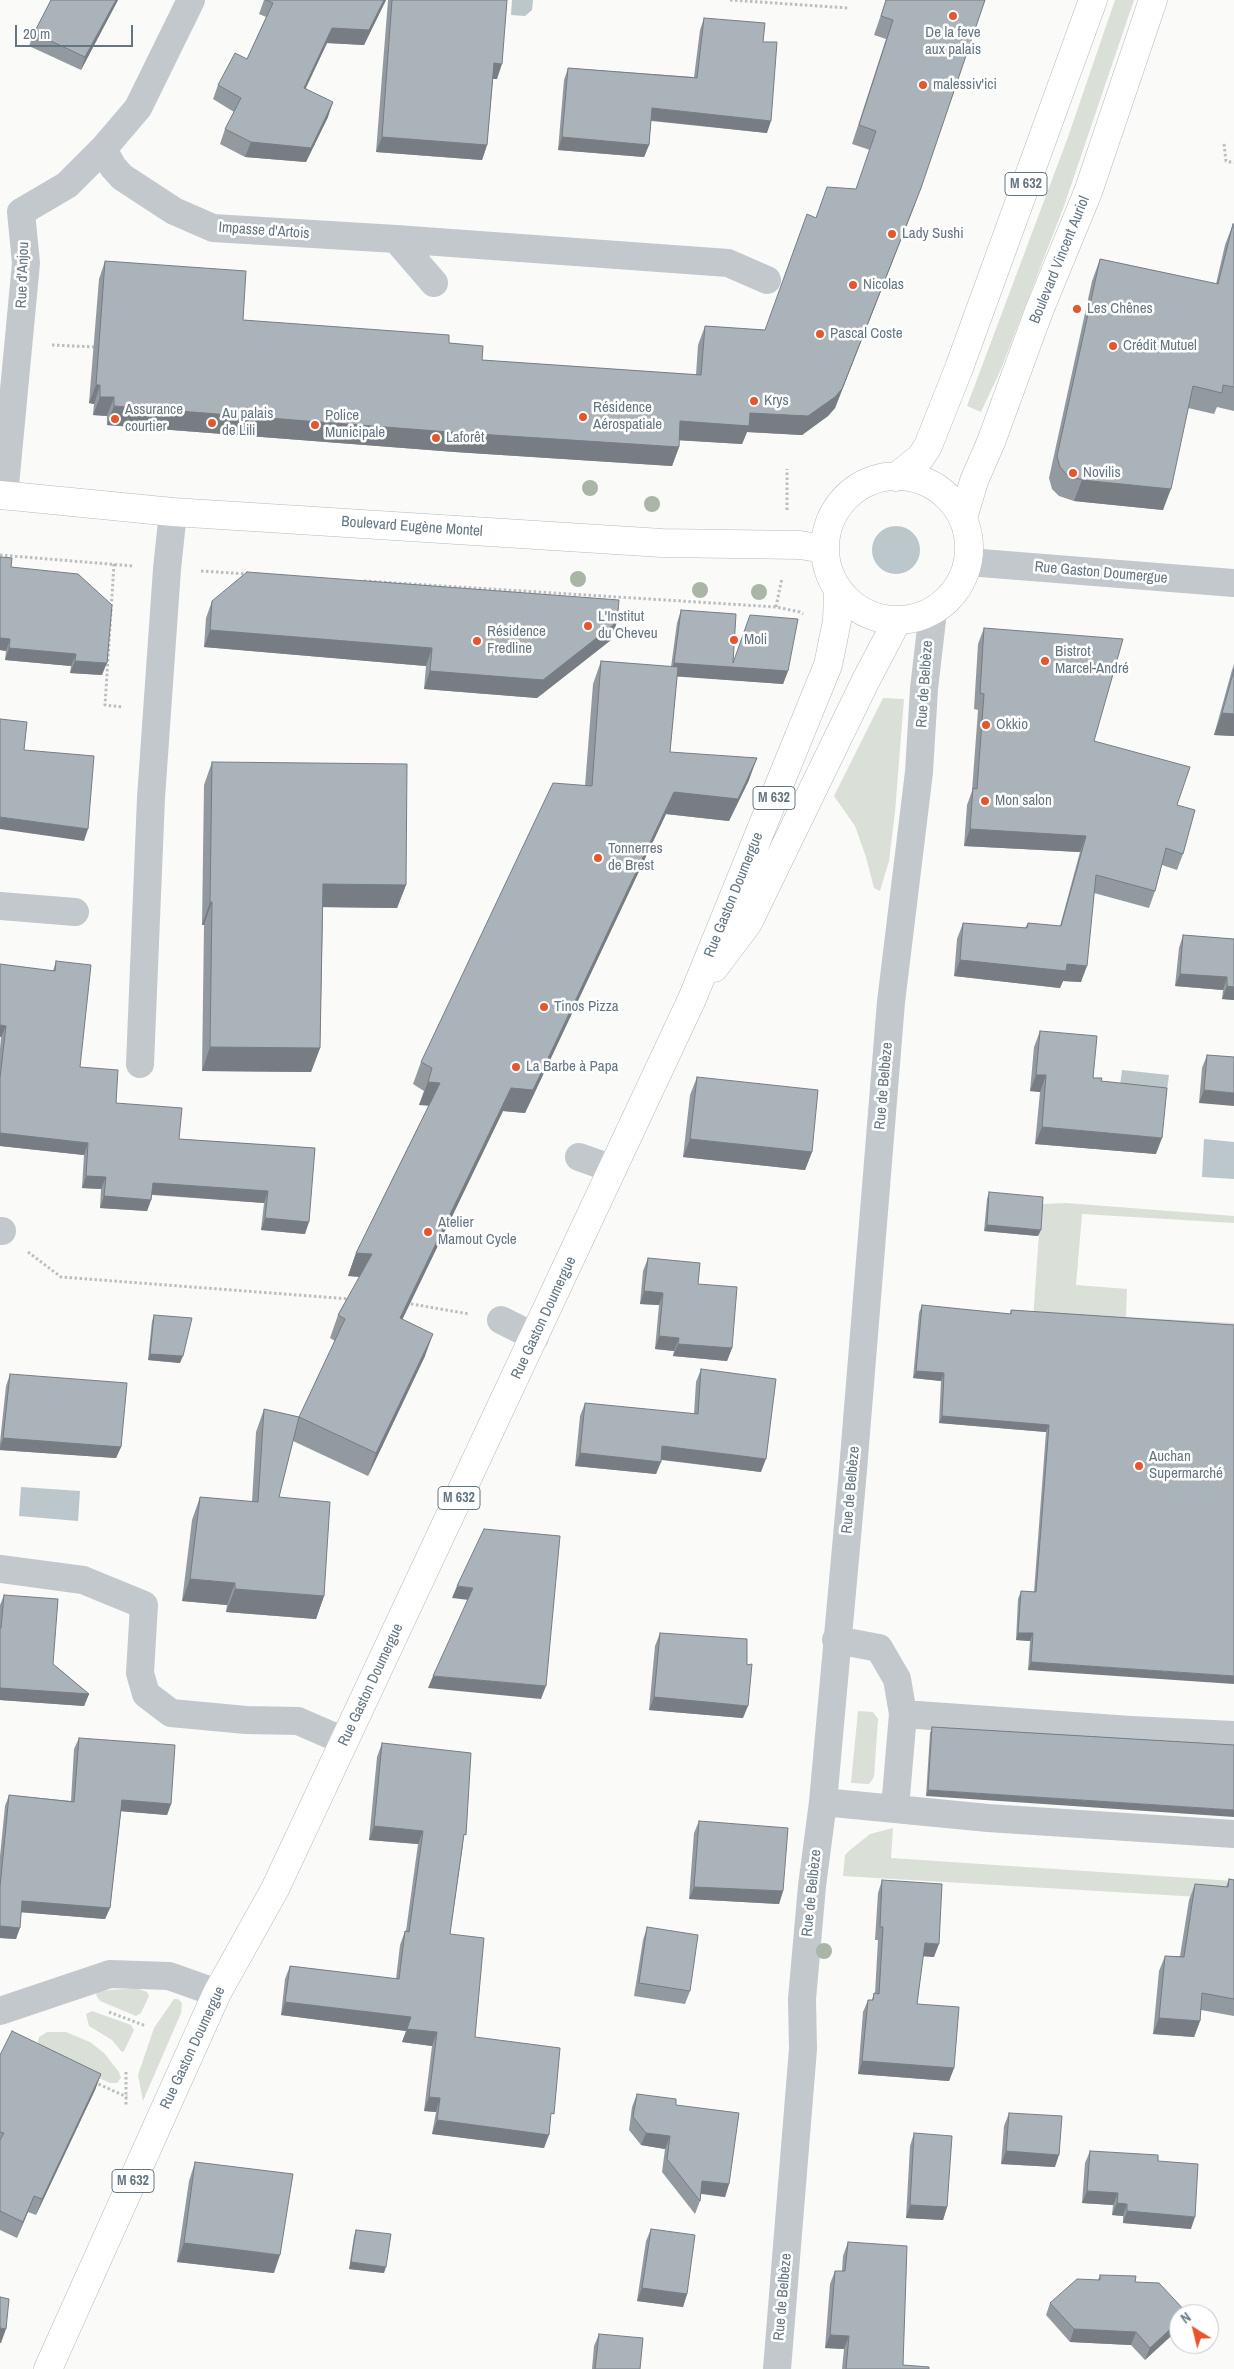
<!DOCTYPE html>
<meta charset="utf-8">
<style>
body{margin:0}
#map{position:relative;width:1234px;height:2369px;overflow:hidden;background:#fafaf8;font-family:"Archivo Narrow",sans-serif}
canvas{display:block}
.north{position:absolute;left:1169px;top:2304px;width:50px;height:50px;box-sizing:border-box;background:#fff;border:1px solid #c1c8cd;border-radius:50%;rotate:324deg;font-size:14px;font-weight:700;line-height:20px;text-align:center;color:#657683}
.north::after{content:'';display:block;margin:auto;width:18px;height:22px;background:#e4572e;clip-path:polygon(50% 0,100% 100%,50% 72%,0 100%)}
.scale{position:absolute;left:15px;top:25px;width:118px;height:22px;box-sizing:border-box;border:2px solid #657683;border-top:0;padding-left:6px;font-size:15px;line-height:18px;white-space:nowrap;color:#657683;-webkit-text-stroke:4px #fff;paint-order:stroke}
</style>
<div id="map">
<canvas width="1234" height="2369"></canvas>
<div class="north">N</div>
<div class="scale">20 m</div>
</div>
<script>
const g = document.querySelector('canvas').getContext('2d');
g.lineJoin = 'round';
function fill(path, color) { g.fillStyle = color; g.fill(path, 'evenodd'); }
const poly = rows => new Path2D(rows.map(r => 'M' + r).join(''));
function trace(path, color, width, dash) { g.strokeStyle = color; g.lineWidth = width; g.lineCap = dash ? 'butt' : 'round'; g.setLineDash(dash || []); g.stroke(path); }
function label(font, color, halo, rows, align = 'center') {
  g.font = font + ' "Archivo Narrow",sans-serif'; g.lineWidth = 5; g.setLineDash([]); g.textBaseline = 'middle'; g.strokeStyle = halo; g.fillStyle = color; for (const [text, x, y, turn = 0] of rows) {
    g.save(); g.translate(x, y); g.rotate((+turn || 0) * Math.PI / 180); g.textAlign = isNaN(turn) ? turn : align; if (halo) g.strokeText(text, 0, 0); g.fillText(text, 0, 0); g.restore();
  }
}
const green = poly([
 [1115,0,1134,0,1064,206,1001,369,981,412,967,406,1068,137],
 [883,698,904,699,895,812,889,861,880,891,874,888,866,857,855,826,834,796],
 [1066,1203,1234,1216,1234,1223,1082,1214,1076,1285,1127,1289,1126,1317,1234,1323,1234,1333,1033,1320,1041,1204],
 [858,1711,873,1712,878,1719,874,1777,869,1784,851,1783],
 [893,1828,891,1858,1234,1881,1234,1899,843,1876,845,1855,849,1851,870,1834],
 [136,1988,147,1992,149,1996,141,2013,136,2016,100,2001,96,1995,98,1991],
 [174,1999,178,1999,182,2003,181,2013,143,2101,138,2075,154,2028],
 [92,2011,131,2025,134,2030,124,2051,122,2052,112,2040,89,2026,86,2014],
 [47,2032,66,2032,90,2042,104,2053,119,2072,121,2078,117,2083,110,2083,44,2053,39,2048,38,2042,39,2037]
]);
const water = poly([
 [512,0,533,0,532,10,525,16,511,15],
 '872 550a24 24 0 1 1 48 0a24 24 0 1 1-48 0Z',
 [1122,1070,1169,1075,1166,1098,1119,1093],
 [1204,1139,1234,1142,1234,1179,1202,1177],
 [21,1487,80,1491,78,1521,19,1516]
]);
const path = poly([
 [730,0,848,8],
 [1224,144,1226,161,1234,163],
 [52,345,96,347],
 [787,510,787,469],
 [0,555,133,566],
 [114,564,105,705,123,707],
 [201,571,248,574],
 [364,581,776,607,800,612,803,614],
 [776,607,782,578],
 [28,1252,61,1277,350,1299],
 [406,1303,469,1314],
 [109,2012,146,2026],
 [126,2072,126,2106],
 [94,2082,127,2097]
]);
const minor = poly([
 [103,149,113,167,122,177,174,211,213,228,396,239,434,283],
 [396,239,728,263,767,280],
 [4,496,26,263,21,212,67,185,103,149,138,108,191,0],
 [968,562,1234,583],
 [0,906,75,912],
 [140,1064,151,798,167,569,173,512],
 [579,1157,613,1169],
 [0,1231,2,1231],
 [501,1320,535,1337],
 [0,1569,83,1580,144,1605,140,1673,146,1694,171,1713,246,1720,298,1721,344,1741],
 [836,1640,879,1648,897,1679,903,1714,1131,1730,1234,1735],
 [823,1802,988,1818,1234,1834],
 [895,1808,903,1714],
 [0,2011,110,1974,169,1976,217,1993],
 [777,2369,803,2049,802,1999,812,1886,823,1802,853,1470,891,1002,919,772,924,689,933,611]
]);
const major = poly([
 '825 548a72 72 0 1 1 144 0a72 72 0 1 1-144 0Z',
 [896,477,921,457,928,446,959,368,1093,0],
 [0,495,173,512,662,543,800,545,824,549],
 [963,518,974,481,991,442,1039,311,1088,192,1153,0],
 [714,968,748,923,866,680,897,621],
 [48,2369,217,1993,275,1889,692,999,828,665,837,621,838,592]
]);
const trees = [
 [590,488],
 [652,504],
 [578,579],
 [700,590],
 [759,592],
 [824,1951]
];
const wall = poly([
 [51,0,118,0,81,70,29,46,34,33],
 [264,0,386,0,364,45,327,43,306,88,328,117,306,162,245,157,220,144,225,129,234,112,213,99,218,85,247,59,266,17,259,14],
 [388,0,507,0,497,79,493,79,487,145,482,160,376,152],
 [886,0,985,0,914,207,835,408,828,416,802,435,747,432,742,444,679,440,679,447,672,466,455,452,107,425,107,416,93,415,94,404,89,403,99,279,105,261,243,320,449,343,482,360,696,375,698,345,705,326,765,330,816,218,856,189,870,150,852,144,886,39,874,35],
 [704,18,763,42,767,133,651,121,649,145,644,157,558,150,564,80,568,68,694,77,700,30],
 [1233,224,1234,224,1234,411,1217,407,1214,414,1188,408,1163,510,1074,501,1059,496,1052,489,1049,478,1092,281,1100,259,1216,284,1225,245],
 [0,557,11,567,102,675,70,673,71,666,5,660,6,651,0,650],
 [212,601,611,640,537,698,424,689,426,666,204,647,206,618],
 [681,610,733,662,788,671,783,684,677,676,670,752,749,780,729,821,666,814,525,1113,503,1111,402,1319,425,1356,368,1476,293,1441,279,1497,324,1596,316,1619,226,1612,227,1605,182,1601,192,1520,200,1497,252,1502,256,1432,264,1409,299,1417,335,1341,330,1338,338,1315,360,1277,348,1276,356,1253,429,1105,419,1105,424,1091,413,1084,421,1062,585,786,593,684,601,661,671,667,677,623],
 [984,628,1094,741,1177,805,1183,854,1177,870,1162,865,1155,891,1149,908,1094,893,1081,982,1063,981,1060,988,954,976,957,939,963,923,1025,928,1028,923,1060,926,1080,852,964,846,967,805,972,791,978,710,974,709,978,644],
 [1234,664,1234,736,1214,735,1232,670],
 [212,762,406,885,397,908,323,907,320,1048,311,1072,202,1071,204,925,202,925,204,785],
 [1183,935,1234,939,1234,1000,1222,999,1223,990,1175,986,1179,948],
 [56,961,80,1067,116,1103,179,1139,315,1148,305,1234,261,1230,264,1203,152,1195,151,1200,147,1211,100,1208,101,1189,82,1188,84,1155,0,1146,0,1049,1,1037,0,1037,0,964,53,971],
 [1040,1031,1093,1078,1101,1081,1156,1154,1035,1144,1040,1092,1030,1091,1034,1047],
 [1207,1055,1234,1057,1199,1103,1202,1068],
 [697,1077,812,1152,805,1170,683,1157,690,1095],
 [989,1192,1038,1236,984,1231,987,1199],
 [648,1258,698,1284,732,1348,727,1361,673,1356,674,1351,655,1349,659,1305,640,1304,643,1271],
 [922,1305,1010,1314,1011,1310,1234,1325,1028,1670,1030,1641,1016,1640,1018,1599,1021,1591,1034,1592,1046,1432,939,1423,941,1381,913,1378,919,1313],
 [154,1315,180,1363,148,1360,152,1321],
 [701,1369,761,1472,661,1460,656,1474,575,1466,580,1416,585,1403,694,1414,696,1382],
 [10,1374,121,1447,116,1458,0,1450,0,1442,6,1386],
 [4,1595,53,1664,89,1694,84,1706,0,1700,0,1605],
 [660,1633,743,1718,649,1710,655,1646],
 [932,1727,1234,1745,926,1796,930,1733],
 [79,1738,171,1804,167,1815,121,1811,110,1908,105,1919,21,1912,16,1939,0,1938,0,1856,5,1806,9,1795,71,1801,74,1749],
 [382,1743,463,1844,450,1934,475,2037,550,2124,544,2148,432,2134,436,2112,424,2111,432,2046,402,2042,406,2031,281,2015,285,1979,290,1966,396,1979,400,1945,405,1931,406,1931,418,1844,369,1840,377,1757],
 [699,1821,783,1891,779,1904,689,1899,694,1833],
 [1229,1879,1234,1880,1234,2016,1201,2010,1200,2021,1194,2037,1153,2034,1159,1971,1165,1956,1180,1956,1189,1900,1195,1884,1226,1887],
 [882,1880,934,1957,923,1956,917,2004,954,2068,949,2081,858,2074,863,2012,868,2000,872,2000,874,1993,875,1993,878,1940,875,1940,878,1893],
 [647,1927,690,1991,685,2004,634,1996,643,1940],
 [0,2055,101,2074,95,2090,36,2215,28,2212,17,2238,0,2230],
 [637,2094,676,2105,729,2184,725,2197,701,2194,700,2201,695,2214,662,2172,665,2149,641,2145,629,2130,632,2107],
 [1009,2113,1055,2167,1001,2164,1004,2126],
 [914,2133,947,2207,943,2220,906,2218,910,2146],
 [1090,2151,1158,2161,1191,2229,1123,2223,1123,2216,1112,2215,1113,2205,1082,2203,1085,2163],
 [195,2162,274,2273,177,2262,189,2181],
 [651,2229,687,2294,683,2307,637,2301,646,2241],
 [356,2230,384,2273,349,2269,354,2236],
 [848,2242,903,2365,929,2369,842,2369,844,2349,825,2348,830,2284,835,2271,842,2271,843,2256],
 [1100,2275,1135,2282,1187,2313,1145,2360,1131,2345,1070,2342,1046,2315,1050,2303,1098,2280],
 [599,2334,640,2369,592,2369,594,2346]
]);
const shadedWall = poly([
 [116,0,118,0,81,70,85,57],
 [384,0,386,0,364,45,327,43,299,102,304,88,332,28],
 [494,63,502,64,497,79,488,79],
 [333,102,328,117,306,162,245,157,251,142],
 [652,108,771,121,767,133,648,120],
 [382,137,487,145,482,160,376,152],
 [562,137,649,145,644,157,558,150],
 [921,188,835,408,828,416,802,435,747,432,742,444,674,440,680,421,750,413],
 [96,385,100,385,94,404,89,403],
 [100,397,114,397,107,416,93,415],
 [114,406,679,447,672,466,455,452,107,425],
 [1082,480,1171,489,1163,510,1074,501],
 [617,622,611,640,537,698,424,689,430,671],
 [210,630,432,648,426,666,204,647],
 [0,638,10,639,6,651,0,650],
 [9,648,76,654,71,666,5,660],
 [75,661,107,663,102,675,70,673],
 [674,663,788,671,783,684,670,676],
 [1222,713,1234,714,1234,736,1214,735],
 [757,758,749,780,729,821,666,814,525,1113,503,1111,392,1341,400,1318,511,1088,674,792],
 [0,817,88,829,84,841,0,829],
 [970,829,1086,836,1080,852,964,846],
 [323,884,406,885,397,908,314,907],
 [210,902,212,902,204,925,202,925],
 [960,960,1067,964,1087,966,1081,982,1063,981,1060,988,954,976],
 [1180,974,1227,977,1223,990,1175,986],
 [1227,986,1234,987,1234,1000,1222,999],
 [0,1025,6,1026,1,1037,0,1037],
 [210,1047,320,1048,311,1072,202,1071],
 [1036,1075,1046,1075,1040,1092,1030,1091],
 [428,1082,440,1083,431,1106,419,1105],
 [1204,1090,1234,1093,1234,1106,1199,1103],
 [1042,1127,1162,1138,1156,1154,1035,1144],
 [0,1133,88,1143,84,1155,0,1146],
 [690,1139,812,1152,805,1170,683,1157],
 [86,1176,106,1177,101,1189,82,1188],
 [153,1183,268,1191,264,1203,148,1194],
 [104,1196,151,1200,147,1211,100,1208],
 [265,1218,309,1222,305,1234,261,1230],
 [987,1225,1041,1230,1038,1236,984,1231],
 [356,1253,372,1254,364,1277,348,1276],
 [644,1291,663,1293,659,1305,640,1304],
 [433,1334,425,1356,368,1476,376,1453],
 [659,1336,679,1338,674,1351,655,1349],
 [678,1344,732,1348,727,1361,673,1356],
 [150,1354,183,1356,180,1363,148,1360],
 [916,1371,944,1373,941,1381,913,1378],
 [942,1416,1049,1425,1046,1432,939,1423],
 [3,1438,121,1447,116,1458,0,1450,0,1447],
 [662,1446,766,1459,761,1472,658,1459],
 [580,1453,661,1462,656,1474,575,1466],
 [190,1579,235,1583,227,1605,182,1601],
 [457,1586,473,1588,469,1600,452,1598],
 [235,1589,324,1596,316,1619,226,1612],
 [1018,1633,1033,1633,1030,1641,1016,1640],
 [1031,1662,1234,1676,1234,1684,1028,1670],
 [433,1676,546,1686,541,1699,428,1688],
 [0,1688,89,1694,84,1706,0,1700],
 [654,1697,748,1706,743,1718,649,1710],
 [928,1790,1234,1810,1234,1817,926,1796],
 [122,1800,171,1804,167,1815,118,1811],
 [374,1826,423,1831,418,1844,369,1840],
 [694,1887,783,1891,779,1904,689,1899],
 [22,1901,110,1908,105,1919,18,1912],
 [0,1926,20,1928,16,1939,0,1938],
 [925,1943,939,1944,934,1957,921,1956],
 [285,2002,411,2017,406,2031,281,2015],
 [1159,2018,1200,2021,1194,2037,1153,2034],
 [407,2029,437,2032,432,2046,402,2042],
 [862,2061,954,2068,949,2081,858,2074],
 [101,2074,95,2090,36,2215,42,2199],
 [429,2097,440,2098,436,2112,424,2111],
 [437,2120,549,2135,544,2148,432,2134],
 [646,2133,670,2136,665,2149,641,2145],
 [1006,2151,1059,2155,1055,2167,1001,2164],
 [702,2181,729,2184,725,2197,698,2193],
 [1087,2191,1118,2193,1113,2205,1082,2203],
 [34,2196,28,2212,17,2238,23,2222],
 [1117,2203,1127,2204,1123,2216,1112,2215],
 [910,2205,947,2207,943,2220,906,2218],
 [1127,2211,1195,2217,1191,2229,1123,2223],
 [184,2243,280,2255,274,2273,177,2262],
 [351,2262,386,2267,384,2273,349,2269],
 [642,2288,687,2294,683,2307,637,2301],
 [1179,2321,1179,2329,1145,2360,1150,2348],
 [0,2328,6,2329,1,2343,0,2343],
 [1074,2329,1136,2332,1131,2345,1070,2342],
 [830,2335,849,2336,844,2349,825,2348]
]);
const building = poly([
 [51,0,116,0,85,57,34,33,51,0],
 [266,0,384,0,369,30,332,28,304,88,333,102,311,148,251,142,225,129,241,98,218,85,235,53,247,59,273,3,266,0],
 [392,0,507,0,502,64,494,63,487,145,382,137,392,0],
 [886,0,985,0,921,188,842,389,835,397,808,416,750,413,749,426,680,421,679,447,462,433,114,406,114,397,100,397,100,385,96,385,105,261,246,271,243,320,449,335,449,343,483,346,482,360,701,375,705,326,765,330,807,214,816,218,827,187,856,189,876,131,859,125,893,20,881,16,886,0],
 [704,18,765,23,763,42,777,42,771,121,652,108,649,145,562,137,568,68,697,78,704,18],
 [1233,224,1234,224,1234,387,1223,385,1222,393,1193,386,1171,489,1082,480,1067,475,1060,467,1057,456,1100,259,1218,284,1233,224],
 [0,557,12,558,11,567,78,574,112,605,107,663,75,661,76,654,9,648,10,639,0,638,0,557],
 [247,572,619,600,617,622,543,680,430,671,432,648,210,630,212,601,247,572],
 [681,610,736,614,733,663,750,615,798,619,788,671,674,663,681,610],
 [984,628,1123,639,1094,741,1190,767,1177,805,1195,810,1183,854,1166,848,1155,891,1096,875,1087,966,1067,964,1066,971,960,960,963,923,1027,928,1028,923,1061,926,1086,836,970,829,973,788,977,789,984,694,980,693,984,628],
 [601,661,678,667,670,752,757,758,738,799,674,792,533,1090,511,1088,400,1318,433,1334,376,1453,299,1417,279,1497,330,1502,324,1596,235,1589,235,1583,190,1579,200,1497,258,1502,264,1409,299,1417,345,1319,338,1315,372,1254,356,1253,440,1083,428,1082,432,1068,421,1062,553,783,592,786,601,661],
 [1234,670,1234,714,1222,713,1234,670],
 [0,719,27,722,24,750,94,756,88,829,0,817,0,719],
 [212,762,407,764,406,885,323,884,320,1048,210,1047,212,902,210,902,212,762],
 [1183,935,1234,939,1234,987,1227,986,1227,977,1180,974,1183,935],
 [56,961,91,965,80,1067,118,1070,116,1103,182,1108,179,1139,315,1148,309,1222,265,1218,268,1191,153,1183,151,1200,104,1196,106,1177,86,1176,88,1143,0,1133,0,1078,6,1026,0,1025,0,964,55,971,56,961],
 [1040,1031,1097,1036,1093,1078,1102,1078,1101,1081,1167,1088,1162,1138,1042,1127,1046,1075,1036,1075,1040,1031],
 [1207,1055,1234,1057,1234,1093,1204,1090,1207,1055],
 [697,1077,818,1090,812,1152,690,1139,697,1077],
 [989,1192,1043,1197,1041,1230,987,1225,989,1192],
 [648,1258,700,1263,698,1284,737,1287,732,1348,678,1344,679,1338,659,1336,663,1293,644,1291,648,1258],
 [922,1305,1011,1314,1011,1310,1234,1325,1234,1676,1031,1662,1033,1633,1018,1633,1021,1591,1036,1592,1049,1425,942,1416,944,1373,916,1371,922,1305],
 [154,1315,192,1318,183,1356,150,1354,154,1315],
 [701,1369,776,1379,766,1459,662,1446,661,1462,580,1453,585,1403,698,1414,701,1369],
 [10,1374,127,1383,121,1447,3,1438,10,1374],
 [484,1529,560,1536,546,1686,433,1676,473,1588,457,1586,484,1529],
 [4,1595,58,1599,53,1664,89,1694,0,1688,0,1628,1,1628,4,1595],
 [660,1633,747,1639,747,1665,752,1664,748,1706,654,1697,660,1633],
 [932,1727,1234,1745,1234,1810,928,1790,932,1727],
 [79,1738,175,1745,171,1804,122,1800,110,1908,22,1901,20,1928,0,1926,0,1887,9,1795,74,1802,79,1738],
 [382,1743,471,1753,466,1835,464,1834,450,1934,484,1938,475,2037,560,2048,554,2114,551,2113,549,2135,437,2120,440,2098,429,2097,437,2032,407,2029,411,2017,285,2002,290,1966,399,1979,405,1931,409,1932,423,1831,374,1826,382,1743],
 [699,1821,788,1828,783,1891,694,1887,699,1821],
 [1229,1879,1234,1880,1234,1999,1202,1993,1200,2021,1159,2018,1165,1956,1184,1957,1195,1884,1228,1887,1229,1879],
 [882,1880,942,1884,939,1944,925,1943,917,2004,959,2007,954,2068,862,2061,868,2000,873,2000,874,1993,879,1994,883,1927,880,1927,882,1880],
 [647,1927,698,1935,690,1991,639,1983,647,1927],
 [12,2031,101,2074,42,2199,34,2196,23,2222,0,2211,0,2140,4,2133,0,2132,0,2055,12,2031],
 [637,2094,676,2099,676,2105,739,2113,729,2184,702,2181,700,2201,667,2159,670,2136,646,2133,633,2117,637,2094],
 [1009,2113,1062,2116,1059,2155,1006,2151,1009,2113],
 [914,2133,952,2136,947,2207,910,2205,914,2133],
 [1090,2151,1158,2155,1158,2161,1198,2164,1195,2217,1127,2211,1127,2204,1117,2203,1118,2193,1087,2191,1090,2151],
 [195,2162,293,2174,280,2255,184,2243,195,2162],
 [651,2229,695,2235,687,2294,642,2288,651,2229],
 [356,2230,391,2234,386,2267,351,2262,356,2230],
 [848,2242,907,2246,903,2365,929,2367,929,2369,846,2369,849,2336,830,2335,835,2271,845,2271,848,2242],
 [1100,2275,1136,2276,1135,2282,1159,2283,1187,2313,1179,2314,1179,2321,1150,2348,1136,2332,1074,2329,1050,2303,1077,2279,1100,2280,1100,2275],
 [0,2297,9,2299,6,2329,0,2328,0,2297],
 [599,2334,643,2338,640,2369,595,2369,599,2334]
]);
const markers = [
 [953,16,5,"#e4572e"],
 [923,85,5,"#e4572e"],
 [892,234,5,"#e4572e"],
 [853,285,5,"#e4572e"],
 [1077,309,5,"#e4572e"],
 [820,334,5,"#e4572e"],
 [1113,346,5,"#e4572e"],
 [754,401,5,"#e4572e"],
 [583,417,5,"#e4572e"],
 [115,419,5,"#e4572e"],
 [212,423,5,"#e4572e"],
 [315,425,5,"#e4572e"],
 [436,438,5,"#e4572e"],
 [1073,473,5,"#e4572e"],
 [588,626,5,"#e4572e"],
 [734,640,5,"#e4572e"],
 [477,641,5,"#e4572e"],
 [1045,661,5,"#e4572e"],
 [986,725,5,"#e4572e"],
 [985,801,5,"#e4572e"],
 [598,858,5,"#e4572e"],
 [544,1007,5,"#e4572e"],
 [516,1067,5,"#e4572e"],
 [428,1232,5,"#e4572e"],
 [1139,1466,5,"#e4572e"]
];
const shields = [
 [1026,184,42],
 [774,798,42],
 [459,1498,42],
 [133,2181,42]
];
const shieldNames = [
 ["M 632",1026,184],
 ["M 632",774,798],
 ["M 632",459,1498],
 ["M 632",133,2181]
];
const poiNames = [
 ["De la feve",953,33,"center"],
 ["aux palais",953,50,"center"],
 ["malessiv'ici",933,85],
 ["Lady Sushi",902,234],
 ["Nicolas",863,285],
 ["Les Chênes",1087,309],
 ["Pascal Coste",830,334],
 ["Crédit Mutuel",1123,346],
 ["Krys",764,401],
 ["Résidence",593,408],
 ["Aérospatiale",593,425],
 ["Assurance",125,410],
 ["courtier",125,427],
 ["Au palais",222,414],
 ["de Lili",222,431],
 ["Police",325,416],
 ["Municipale",325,433],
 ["Laforêt",446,438],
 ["Novilis",1083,473],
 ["L'Institut",598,617],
 ["du Cheveu",598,634],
 ["Résidence",487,632],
 ["Fredline",487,649],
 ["Moli",744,640],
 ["Bistrot",1055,652],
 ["Marcel-André",1055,669],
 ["Okkio",996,725],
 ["Mon salon",995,801],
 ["Tonnerres",608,849],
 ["de Brest",608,866],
 ["Tinos Pizza",554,1007],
 ["La Barbe à Papa",526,1067],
 ["Atelier",438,1223],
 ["Mamout Cycle",438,1240],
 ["Auchan",1149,1457],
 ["Supermarché",1149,1474]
];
const streetNames = [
 ["Impasse d'Artois",264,231,4],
 ["Boulevard Vincent Auriol",1060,260,-68],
 ["Rue d'Anjou",23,275,-88],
 ["Boulevard Eugène Montel",412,527,4],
 ["Rue Gaston Doumergue",1101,573,5],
 ["Rue de Belbèze",925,684,-86],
 ["Rue Gaston Doumergue",734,895,-68],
 ["Rue de Belbèze",884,1086,-85],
 ["Rue Gaston Doumergue",544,1318,-65],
 ["Rue de Belbèze",851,1490,-85],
 ["Rue Gaston Doumergue",371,1685,-65],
 ["Rue de Belbèze",812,1893,-84],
 ["Rue Gaston Doumergue",193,2048,-65],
 ["Rue de Belbèze",783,2297,-85]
];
fill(green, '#dadfd7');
fill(water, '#bbc7cb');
trace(major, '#b5babe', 29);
trace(path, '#bbbfc2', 3, [2.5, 2.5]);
trace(minor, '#c3c8cc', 28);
trace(major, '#fff', 28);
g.fillStyle = '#aab4a7';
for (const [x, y] of trees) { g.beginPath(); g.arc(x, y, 8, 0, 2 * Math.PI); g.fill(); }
fill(wall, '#929a9f');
fill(shadedWall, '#777d82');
fill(building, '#aab3b9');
trace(building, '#777d82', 1);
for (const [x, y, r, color] of markers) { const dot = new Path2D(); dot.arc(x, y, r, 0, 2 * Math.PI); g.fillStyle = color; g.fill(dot); trace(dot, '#fff', 2); }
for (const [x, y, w] of shields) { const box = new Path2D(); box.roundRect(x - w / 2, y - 11.5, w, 23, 4); g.fillStyle = '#fff'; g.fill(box); trace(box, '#657683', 1); }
label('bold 14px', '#657683', null, shieldNames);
label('15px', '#657683', '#fff', poiNames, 'left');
label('15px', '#657683', '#fff', streetNames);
</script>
